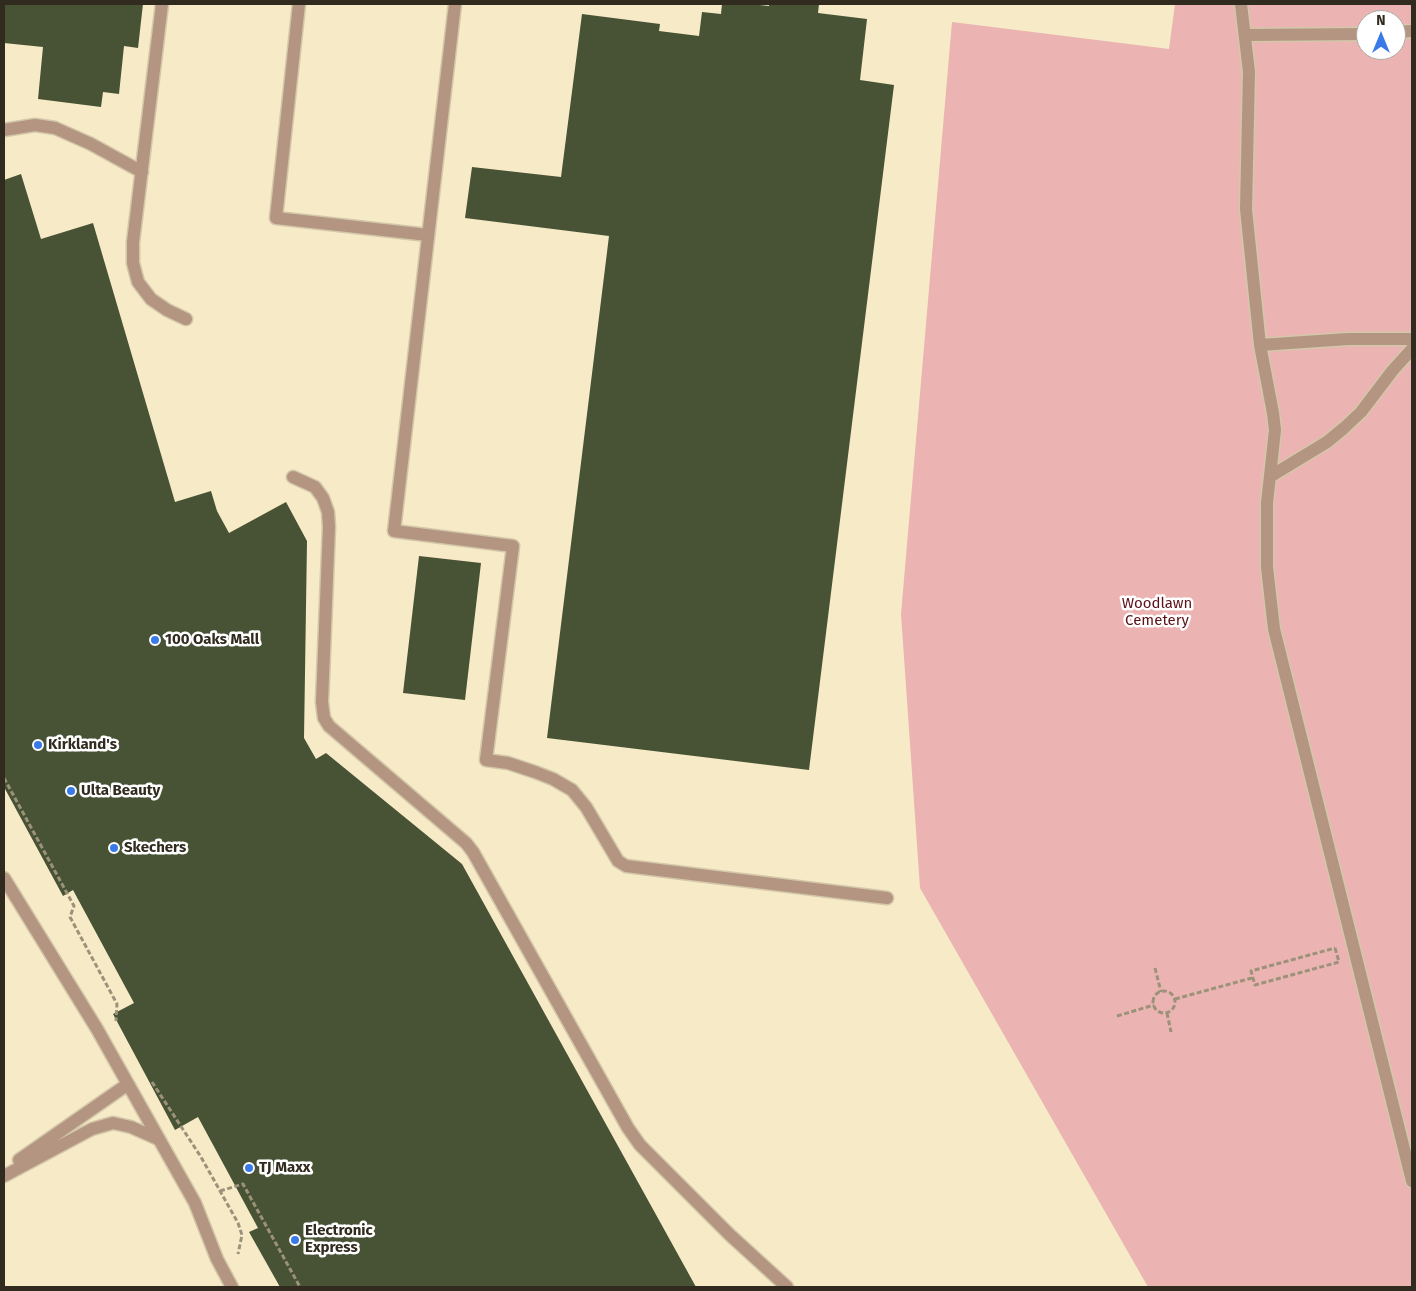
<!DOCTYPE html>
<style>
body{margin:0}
#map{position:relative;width:1416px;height:1291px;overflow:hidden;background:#f7eac7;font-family:"Fira Sans",sans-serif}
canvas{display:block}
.frame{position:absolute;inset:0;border:5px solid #302b1e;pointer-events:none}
.north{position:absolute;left:1356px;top:10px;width:50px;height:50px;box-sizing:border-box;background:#fff;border:1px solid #acaaa5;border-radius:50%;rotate:0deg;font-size:14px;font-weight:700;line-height:20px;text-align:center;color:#302b1e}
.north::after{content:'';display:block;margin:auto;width:18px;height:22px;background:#3a7ae8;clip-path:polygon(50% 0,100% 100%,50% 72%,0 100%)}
</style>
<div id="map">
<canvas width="1416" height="1291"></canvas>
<div class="frame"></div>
<div class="north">N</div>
</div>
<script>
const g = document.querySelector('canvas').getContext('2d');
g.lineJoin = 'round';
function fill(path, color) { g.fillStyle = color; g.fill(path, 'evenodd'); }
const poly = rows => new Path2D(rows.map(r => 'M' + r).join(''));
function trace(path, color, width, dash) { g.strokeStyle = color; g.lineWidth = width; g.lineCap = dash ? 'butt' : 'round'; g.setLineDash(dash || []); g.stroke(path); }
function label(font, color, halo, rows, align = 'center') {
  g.font = font + ' "Fira Sans",sans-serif'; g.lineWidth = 5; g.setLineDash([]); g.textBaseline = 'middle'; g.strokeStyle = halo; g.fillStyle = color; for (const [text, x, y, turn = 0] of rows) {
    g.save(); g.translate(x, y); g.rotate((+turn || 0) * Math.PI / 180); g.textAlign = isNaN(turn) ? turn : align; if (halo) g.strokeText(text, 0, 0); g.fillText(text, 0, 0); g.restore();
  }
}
const green = poly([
 [1175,4,1412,4,1412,1287,1148,1287,920,888,901,614,952,22,1169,49],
 [1366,20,1396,20,1396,50,1366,50]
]);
const building = poly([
 [4,4,143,4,138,48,124,46,119,94,103,92,101,107,38,99,43,47,4,43],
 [722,4,750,4,769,6,769,4,819,4,818,13,867,19,860,80,894,85,809,770,547,738,609,236,465,218,472,167,561,177,582,14,660,24,659,31,699,36,702,12,721,14],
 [21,174,41,239,93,223,175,502,211,491,217,511,229,533,286,502,307,541,304,738,316,759,326,753,462,864,696,1287,280,1287,249,1232,258,1228,198,1117,175,1130,113,1014,134,1003,73,890,63,896,4,787,4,180],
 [419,556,481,563,465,700,403,693]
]);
const path = poly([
 [4,778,74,906,70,917,117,1004,116,1021],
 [1335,948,1339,962,1255,985,1251,971,1335,948],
 [1155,968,1161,992],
 '1153 1002a11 11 0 1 1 22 0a11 11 0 1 1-22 0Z',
 [1175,999,1252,978],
 [1167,1013,1171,1032],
 [1117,1016,1154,1005],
 [152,1082,201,1157,238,1223,242,1235,238,1254],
 [220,1191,243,1184,300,1287]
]);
const minor = poly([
 [162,4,133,242,133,263,138,282,151,299,167,310,186,319],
 [299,4,276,218,428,235],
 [455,4,394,531,513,546,486,760,508,763,535,772,553,779,572,790,586,807,618,861,626,866,887,898],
 [1241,4,1249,72,1246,209,1260,345,1273,413,1275,430,1267,503,1267,567,1274,629,1412,1181],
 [1396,32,1412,31],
 [1245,35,1366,34],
 [4,130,35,125,55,128,91,144,142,172],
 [1260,345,1348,339,1412,339],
 [1271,476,1327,442,1344,428,1361,412,1393,370,1412,349],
 [293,477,315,487,323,498,328,512,329,527,322,702,324,718,329,726,466,843,473,852,628,1128,640,1145,730,1235,787,1287],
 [4,878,97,1029,195,1203,217,1259,232,1287],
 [19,1160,128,1084],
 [4,1176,92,1129,113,1123,131,1127,158,1139]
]);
const markers = [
 [155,640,5,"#3a7ae8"],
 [38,745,5,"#3a7ae8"],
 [71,791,5,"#3a7ae8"],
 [114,848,5,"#3a7ae8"],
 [249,1168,5,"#3a7ae8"],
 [295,1240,5,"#3a7ae8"]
];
const parkNames = [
 ["Woodlawn",1157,604],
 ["Cemetery",1157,621]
];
const poiNames = [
 ["100 Oaks Mall",165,640],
 ["Kirkland's",48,745],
 ["Ulta Beauty",81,791],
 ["Skechers",124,848],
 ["TJ Maxx",259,1168],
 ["Electronic",305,1231],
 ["Express",305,1248]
];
fill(green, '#ebb3b1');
fill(building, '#485235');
trace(minor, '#d3c8a9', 15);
trace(path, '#9b9279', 3, [5, 2.5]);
trace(minor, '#b49581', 12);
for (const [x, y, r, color] of markers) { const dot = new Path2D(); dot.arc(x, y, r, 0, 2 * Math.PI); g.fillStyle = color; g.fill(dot); trace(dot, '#fff', 2); }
label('15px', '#5c1117', '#fff', parkNames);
label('bold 15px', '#302b1e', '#fff', poiNames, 'left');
</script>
